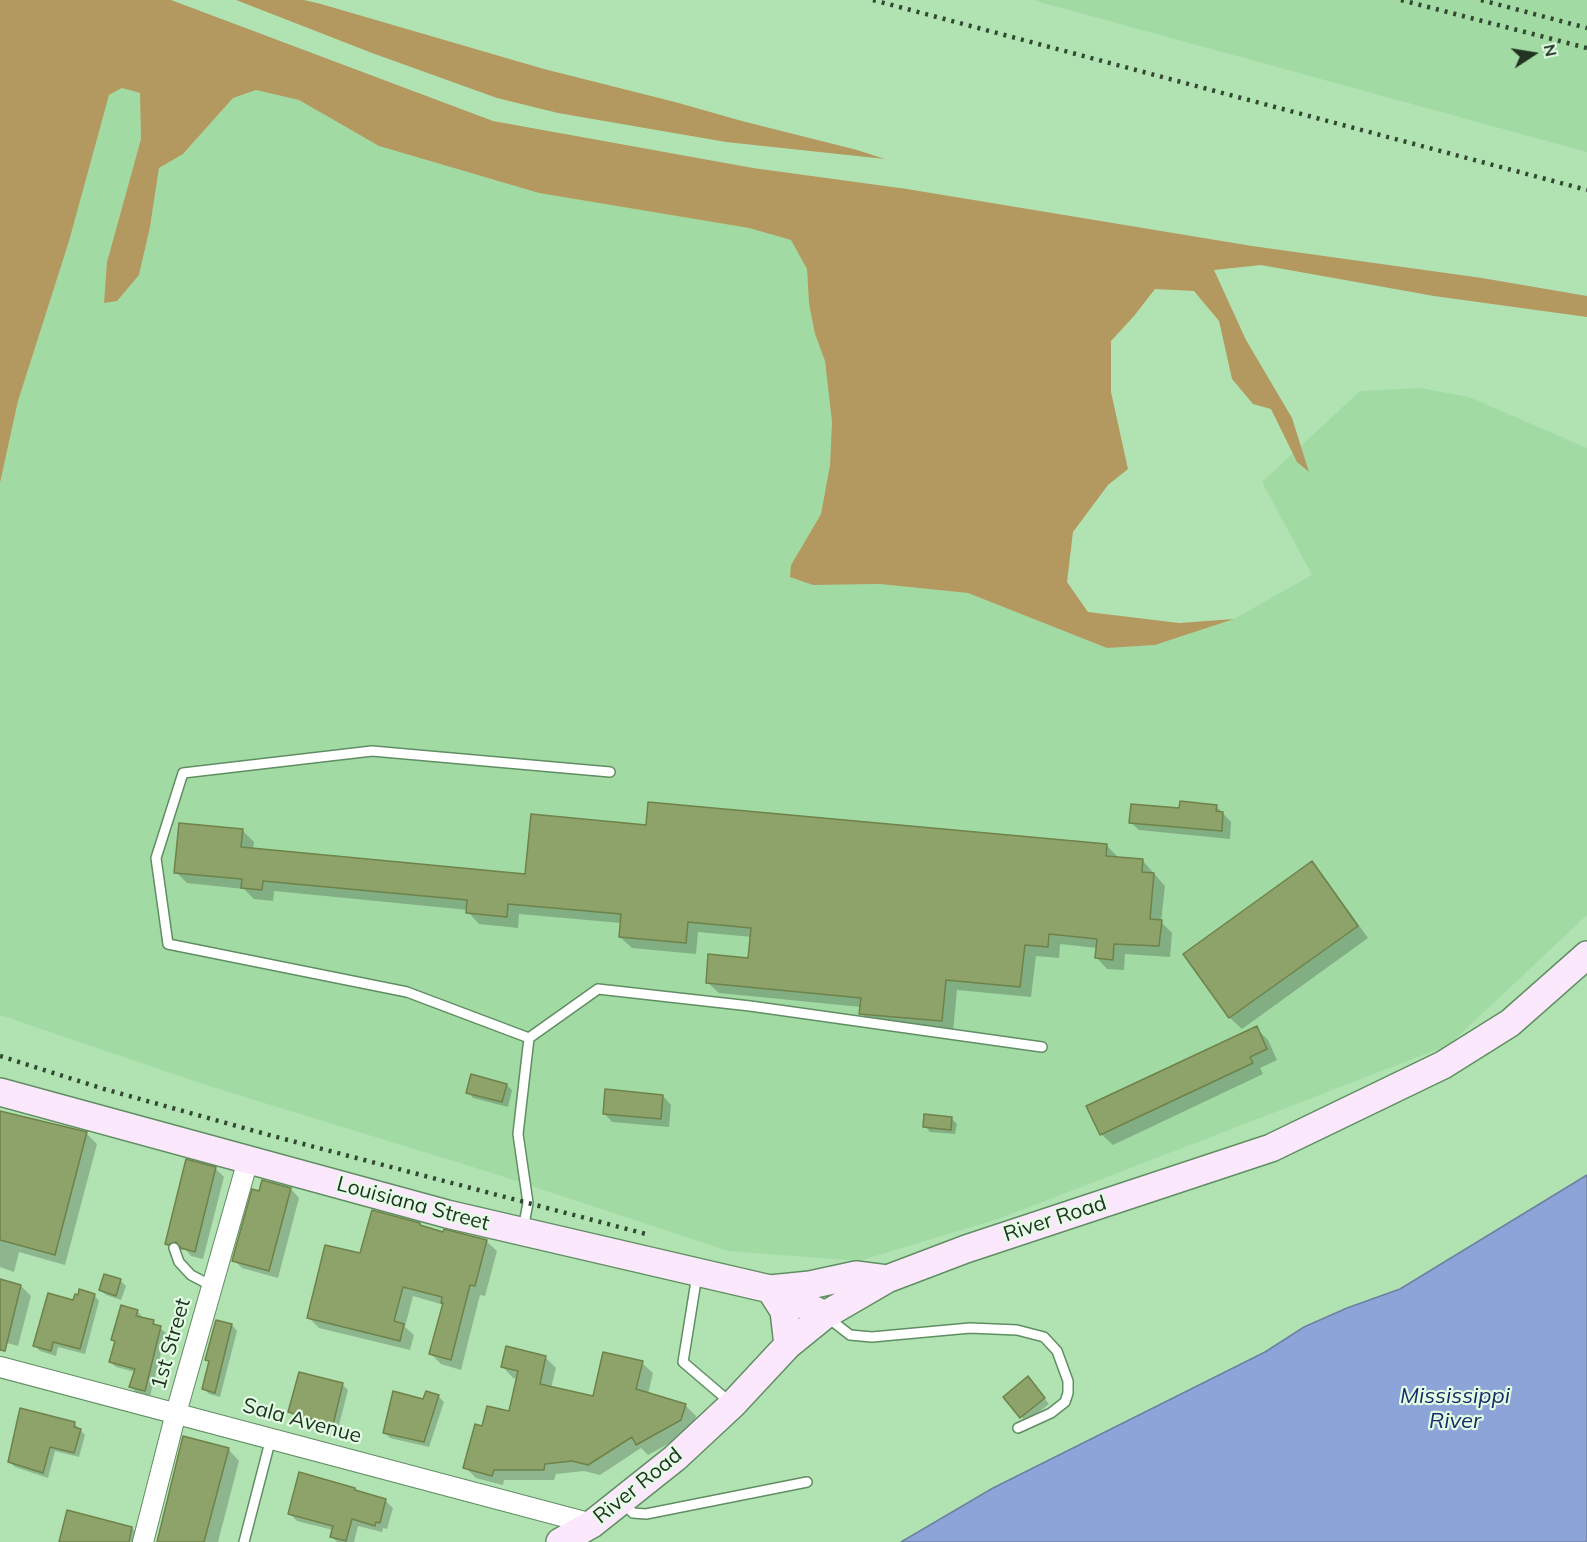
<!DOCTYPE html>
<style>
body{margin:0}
#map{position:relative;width:1587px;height:1542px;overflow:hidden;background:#b1e3b2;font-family:Mulish,sans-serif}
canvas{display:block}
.north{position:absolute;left:1503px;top:24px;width:60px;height:60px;-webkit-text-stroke:4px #e3fce4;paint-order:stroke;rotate:78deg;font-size:16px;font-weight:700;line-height:24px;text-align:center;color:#203421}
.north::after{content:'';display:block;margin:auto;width:21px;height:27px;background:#203421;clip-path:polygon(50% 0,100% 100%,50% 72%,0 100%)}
</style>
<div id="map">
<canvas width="1587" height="1542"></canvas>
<div class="north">N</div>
</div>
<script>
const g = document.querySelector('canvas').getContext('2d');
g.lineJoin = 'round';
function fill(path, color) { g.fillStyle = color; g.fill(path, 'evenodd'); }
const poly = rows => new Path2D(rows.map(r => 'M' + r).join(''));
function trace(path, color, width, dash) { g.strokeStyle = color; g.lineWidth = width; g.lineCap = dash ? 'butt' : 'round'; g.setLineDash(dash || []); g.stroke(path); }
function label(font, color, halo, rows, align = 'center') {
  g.font = font + ' Mulish,sans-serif'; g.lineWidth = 4.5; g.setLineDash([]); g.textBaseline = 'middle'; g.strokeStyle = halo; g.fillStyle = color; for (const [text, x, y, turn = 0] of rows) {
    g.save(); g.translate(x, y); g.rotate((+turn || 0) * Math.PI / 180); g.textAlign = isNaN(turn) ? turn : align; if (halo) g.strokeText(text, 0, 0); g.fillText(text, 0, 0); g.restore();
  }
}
const built = poly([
 [1036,0,1587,0,1587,152,1036,1],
 [122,88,140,93,141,139,107,262,139,275,150,227,159,168,183,154,233,98,256,90,299,100,379,146,539,193,749,228,792,240,807,269,809,304,815,334,825,361,832,422,830,465,821,514,791,565,813,585,880,584,968,593,1107,648,1155,645,1234,619,1312,575,1262,482,1360,391,1421,388,1469,397,1587,448,1587,915,1449,1045,1001,1218,859,1261,728,1251,492,1173,209,1086,0,1015,0,483,18,401,109,95]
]);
const forest = poly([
 [0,0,171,0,493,121,753,168,907,189,1252,246,1482,278,1587,296,1587,317,1434,296,1261,265,1214,270,1246,340,1292,418,1309,472,1297,462,1271,409,1253,404,1232,379,1219,321,1194,291,1155,289,1134,316,1111,341,1111,392,1128,469,1108,485,1073,532,1067,582,1088,612,1179,623,1234,619,1155,645,1107,648,968,593,880,584,813,585,790,577,791,565,821,514,830,465,832,422,825,361,815,334,809,304,807,269,791,240,749,228,539,193,379,146,299,100,256,90,233,98,183,154,159,168,150,227,139,275,117,301,104,303,107,262,141,139,140,93,122,88,109,95,69,241,18,401,0,483],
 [236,0,304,0,321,4,544,69,675,102,742,121,857,150,885,159,726,142,558,113,497,98,372,53]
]);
const water = poly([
 [1587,1175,1587,1542,901,1542,993,1488,1265,1352,1304,1327,1347,1308,1400,1289,1587,1175]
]);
const shadow = poly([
 [1216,806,1231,822,1230,839,1139,830,1130,822,1181,810],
 [647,826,1107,846,1118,857,1143,861,1165,886,1161,922,1172,933,1170,957,1125,954,1124,970,1107,969,1096,957,1097,948,1060,944,1059,958,1036,956,1031,997,957,990,953,1032,872,1024,861,1013,861,1007,719,993,707,982,750,960,752,937,698,932,696,954,632,948,620,937,621,923,519,914,518,928,479,924,468,912,468,910,274,891,273,901,254,899,244,889,187,883,176,872,242,830,254,842,253,850,527,876],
 [1312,863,1323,875,1368,938,1242,1029,1230,1018,1185,954],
 [1256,1028,1268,1040,1277,1060,1260,1068,1263,1074,1113,1145,1101,1134],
 [507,1085,512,1090,508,1107,473,1098,468,1092],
 [663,1096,671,1105,669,1127,612,1122,604,1113],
 [0,1113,86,1133,97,1144,65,1265,19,1252,14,1272,0,1267],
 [951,1118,957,1124,955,1134,930,1132,925,1126],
 [216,1169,224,1177,203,1259,191,1256,185,1249,175,1252,166,1243],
 [291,1189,299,1198,278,1278,242,1268,234,1260,260,1193],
 [420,1224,423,1228,444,1234,486,1241,497,1251,485,1296,480,1295,461,1370,441,1364,431,1354,444,1305,413,1296,405,1327,414,1335,410,1350,319,1328,309,1318,361,1255],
 [120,1280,126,1286,121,1300,106,1295,100,1290],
 [21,1286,31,1296,18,1346,0,1341,0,1290],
 [94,1295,99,1301,85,1354,58,1347,56,1356,40,1351,35,1346,74,1302],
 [137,1311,142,1316,142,1319,153,1322,166,1333,150,1396,136,1392,131,1387,135,1372,116,1367,110,1362,116,1343,112,1340],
 [232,1325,237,1331,220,1397,209,1394,204,1389,210,1363,207,1360],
 [545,1357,556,1368,551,1388,594,1398,642,1363,653,1373,648,1394,685,1405,696,1416,692,1431,648,1455,641,1448,600,1475,584,1471,556,1474,554,1480,504,1480,503,1485,476,1478,465,1467,483,1428,510,1413,518,1379,513,1378,503,1367],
 [300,1374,343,1385,348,1390,338,1429,295,1417,290,1412],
 [1033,1384,1049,1404,1026,1422,1005,1397],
 [427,1393,439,1397,444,1402,429,1447,390,1438,385,1433,424,1401],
 [74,1423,85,1435,79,1457,55,1451,48,1478,15,1467,9,1462],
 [228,1449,239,1461,218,1542,158,1542],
 [354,1489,358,1493,386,1501,393,1508,387,1529,383,1528,382,1532,358,1526,354,1542,337,1542,332,1537,333,1530,297,1521,290,1514],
 [132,1528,138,1534,136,1542,61,1542]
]);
const building = poly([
 [1180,801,1217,805,1216,811,1223,812,1222,831,1129,823,1131,804,1179,808,1180,801],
 [648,802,1107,844,1106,856,1143,859,1142,872,1154,873,1150,919,1162,920,1159,946,1114,944,1113,960,1095,958,1097,939,1049,934,1048,947,1025,945,1020,987,946,980,942,1021,859,1014,861,998,706,983,708,954,748,958,751,928,688,922,686,943,619,937,621,914,508,904,507,917,466,913,467,900,263,881,262,890,241,888,242,879,174,873,179,823,243,829,241,847,525,874,531,814,646,825,648,802],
 [1312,861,1358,926,1229,1018,1183,954,1312,861],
 [1257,1026,1267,1049,1250,1057,1253,1063,1100,1135,1086,1106,1257,1026],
 [471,1074,507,1084,502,1102,466,1093,471,1074],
 [605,1089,663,1095,661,1119,603,1114,605,1089],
 [0,1111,87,1132,55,1255,0,1240,0,1111],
 [924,1114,952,1117,951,1130,923,1127,924,1114],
 [186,1159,216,1167,195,1252,181,1248,176,1242,168,1245,165,1244,186,1159],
 [262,1180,291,1188,269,1271,232,1261,252,1189,259,1191,262,1180],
 [372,1210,420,1223,420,1225,443,1232,444,1229,487,1240,475,1286,470,1285,451,1360,429,1354,443,1303,441,1303,442,1297,403,1287,394,1321,404,1324,400,1341,307,1318,325,1245,360,1253,372,1210],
 [104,1274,121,1279,116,1296,99,1290,104,1274],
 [0,1279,21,1285,5,1351,0,1350,0,1279],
 [79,1289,95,1294,80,1349,53,1342,51,1351,33,1346,48,1293,73,1300,75,1294,78,1295,79,1289],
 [121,1305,138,1310,136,1316,154,1320,153,1324,161,1326,145,1391,129,1387,135,1369,109,1362,115,1341,111,1340,121,1305],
 [216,1320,232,1324,215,1393,202,1389,209,1361,205,1360,216,1320],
 [506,1346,546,1356,540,1384,593,1396,603,1352,643,1361,636,1389,686,1404,681,1420,636,1445,632,1437,588,1465,572,1461,545,1464,544,1470,494,1470,492,1476,463,1468,475,1424,482,1426,487,1406,509,1411,518,1371,501,1367,506,1346],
 [299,1372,343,1383,333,1425,288,1412,299,1372],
 [1028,1376,1045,1398,1020,1418,1003,1397,1028,1376],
 [393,1391,423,1399,426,1391,439,1395,424,1442,383,1433,393,1391],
 [20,1408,75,1422,74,1427,81,1429,74,1453,50,1447,43,1473,8,1462,20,1408],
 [183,1436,229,1448,204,1542,157,1542,183,1436],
 [299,1472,355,1488,355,1490,386,1499,380,1523,376,1522,375,1526,352,1519,346,1541,330,1537,333,1526,288,1514,299,1472],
 [67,1510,132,1527,129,1542,59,1542,67,1510]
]);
const service = poly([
 [529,1038,598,989,750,1006,1042,1047],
 [523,1229,528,1203,518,1134,529,1038,407,992,168,944,156,858,183,773,372,751,610,772],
 [174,1248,179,1262,191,1275,212,1286],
 [697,1275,683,1362,731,1403],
 [827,1317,850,1335,872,1337,970,1328,1017,1330,1044,1337,1057,1351,1068,1381,1068,1393,1065,1402,1051,1413,1018,1428],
 [622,1502,633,1513,646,1514,807,1482],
 [244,1542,271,1438]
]);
const minor = poly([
 [0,1367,592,1524],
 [143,1542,176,1413,248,1160]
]);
const secondary = poly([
 [0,1092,447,1214,770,1289,825,1315],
 [788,1345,784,1311,770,1289,810,1285,856,1275,887,1279],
 [560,1542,592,1524,675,1458,733,1404,788,1345,825,1315,887,1279,966,1249,1271,1148,1443,1065,1510,1023,1587,955]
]);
const rail = poly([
 [873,0,1587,190],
 [1401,0,1587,48],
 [1481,0,1587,28],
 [0,1056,104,1089,269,1135,646,1234]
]);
const streetNames = [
 ["Louisiana Street",413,1204,15],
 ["River Road",1055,1219,-18],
 ["1st Street",171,1344,-74],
 ["Sala Avenue",302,1421,15],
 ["River Road",638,1486,-39]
];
const waterNames = [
 ["Mississippi",1455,1396],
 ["River",1455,1421]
];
fill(built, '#a2daa4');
fill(forest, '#b39960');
fill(water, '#8ca4d8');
trace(water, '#6c82a1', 1.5);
fill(shadow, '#0003');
fill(building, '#8da369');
trace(building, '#6e824a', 1.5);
trace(service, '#608e62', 12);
trace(minor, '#608e62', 22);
trace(secondary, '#608e62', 30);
trace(service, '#fff', 9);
trace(minor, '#fff', 20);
trace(secondary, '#fce8fd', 27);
trace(rail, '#314832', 4.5, [3, 6]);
label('21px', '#203421', '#e3fce4', streetNames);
label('italic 22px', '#172d6b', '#e3fce4', waterNames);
</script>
